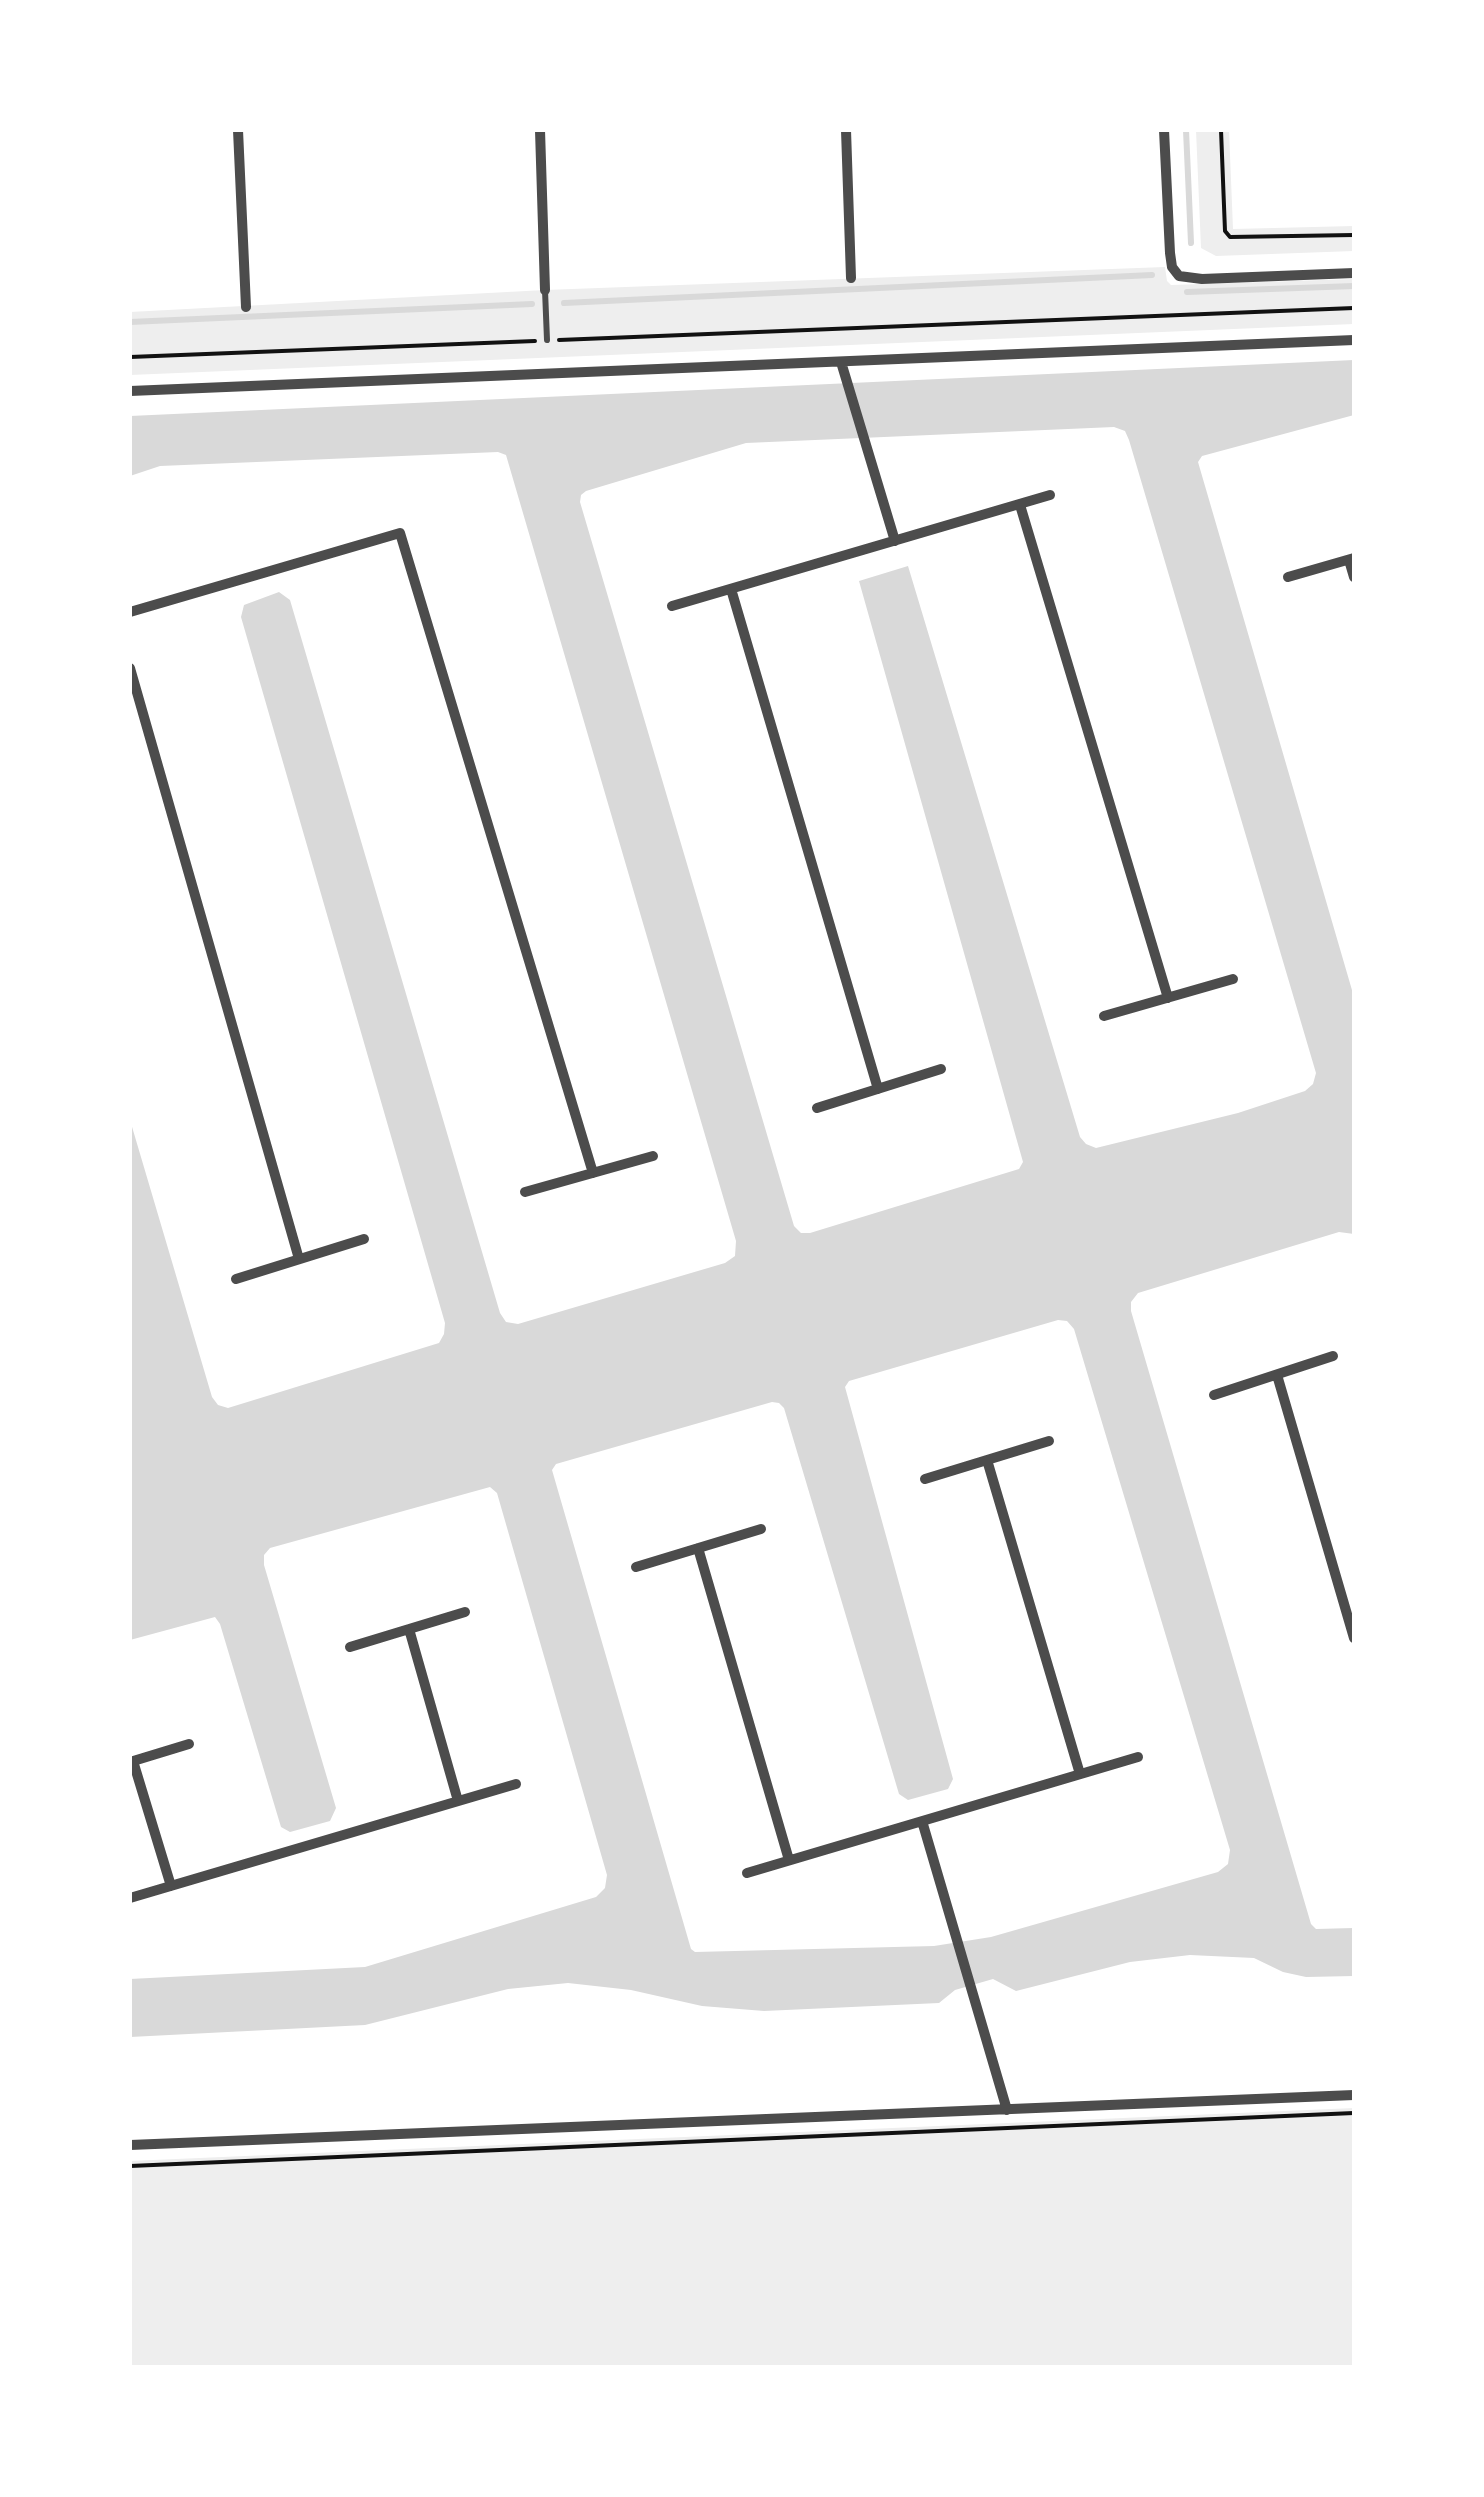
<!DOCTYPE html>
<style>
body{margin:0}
#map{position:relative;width:1484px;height:2497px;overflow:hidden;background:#fff;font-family:Mulish,sans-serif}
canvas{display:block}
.frame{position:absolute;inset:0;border:132px solid #fff;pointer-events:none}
</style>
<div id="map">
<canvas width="1484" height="2497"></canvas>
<div class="frame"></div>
</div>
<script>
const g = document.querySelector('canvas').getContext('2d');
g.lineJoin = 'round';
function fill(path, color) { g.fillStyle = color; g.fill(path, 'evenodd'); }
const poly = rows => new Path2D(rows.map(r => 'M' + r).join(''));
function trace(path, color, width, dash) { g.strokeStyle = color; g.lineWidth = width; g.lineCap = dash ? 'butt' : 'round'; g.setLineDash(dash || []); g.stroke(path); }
const green = poly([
 [1196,130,1229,130,1233,229,1354,226,1354,251,1216,256,1201,248],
 [1165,267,1167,281,1171,285,1354,279,1354,324,130,375,130,312,545,290],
 [1354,2108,1354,2367,130,2367,130,2161]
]);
const water = poly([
 [1354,360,1354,415,1202,456,1198,462,1354,997,1354,1234,1339,1232,1138,1293,1131,1302,1131,1311,1311,1924,1316,1929,1354,1928,1354,1976,1306,1977,1283,1972,1254,1958,1190,1955,1130,1962,1016,1991,993,1979,955,1990,939,2003,764,2011,702,2006,631,1990,568,1983,508,1989,365,2025,130,2037,130,1979,365,1967,596,1897,605,1888,607,1875,497,1493,490,1487,270,1548,264,1555,264,1565,336,1808,330,1821,290,1832,281,1827,220,1624,215,1617,130,1640,130,1120,212,1397,218,1405,228,1408,439,1343,444,1334,445,1323,241,617,244,605,279,592,290,600,500,1313,506,1322,518,1324,725,1263,735,1256,736,1241,506,455,498,452,160,466,130,476,130,416],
 [1114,427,1125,431,1129,440,1316,1073,1313,1084,1305,1091,1238,1113,1096,1148,1086,1144,1080,1137,908,566,859,581,1023,1162,1019,1169,810,1233,801,1233,794,1226,580,502,581,495,586,491,746,443],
 [1058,1320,1067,1321,1074,1329,1230,1850,1228,1864,1218,1872,991,1937,934,1946,695,1952,691,1949,552,1470,556,1464,772,1402,779,1403,784,1408,899,1794,908,1800,948,1789,953,1779,845,1387,849,1381]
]);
const stream = poly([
 [1186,130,1191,243],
 [1187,292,1354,286],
 [564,303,1152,275],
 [130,322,532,304]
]);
const path = poly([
 [1221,130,1225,231,1230,237,1354,235],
 [559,340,1354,308],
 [130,357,535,341],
 [130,2166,1354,2113]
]);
const service = poly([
 [545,290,547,340]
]);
const minor = poly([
 [238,130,246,307],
 [540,130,545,290],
 [846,130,851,278],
 [1164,130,1170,253,1172,267,1179,276,1202,279,1354,273],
 [841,362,895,541],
 [130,391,1354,340],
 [1020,505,1168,998],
 [1349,560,1354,577],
 [1288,577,1354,558],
 [731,589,878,1089],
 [672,606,1050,495],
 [130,612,400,533,593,1173],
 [130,668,299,1259],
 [1104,1016,1233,979],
 [817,1108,941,1069],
 [525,1192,653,1156],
 [236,1279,364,1239],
 [1277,1375,1354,1638],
 [1214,1395,1333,1356],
 [987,1460,1080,1774],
 [925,1479,1049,1441],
 [698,1548,789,1860],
 [636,1567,761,1529],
 [409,1629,458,1801],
 [350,1647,465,1612],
 [133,1761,171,1886],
 [130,1762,189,1744],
 [922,1821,1007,2110],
 [747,1873,1138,1757],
 [130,1898,516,1784],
 [130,2145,1354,2095]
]);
fill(green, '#eee');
fill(water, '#d9d9d9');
trace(stream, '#d9d9d9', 6);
trace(path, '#111', 4);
trace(service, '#4c4c4c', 6);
trace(minor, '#4c4c4c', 10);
</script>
